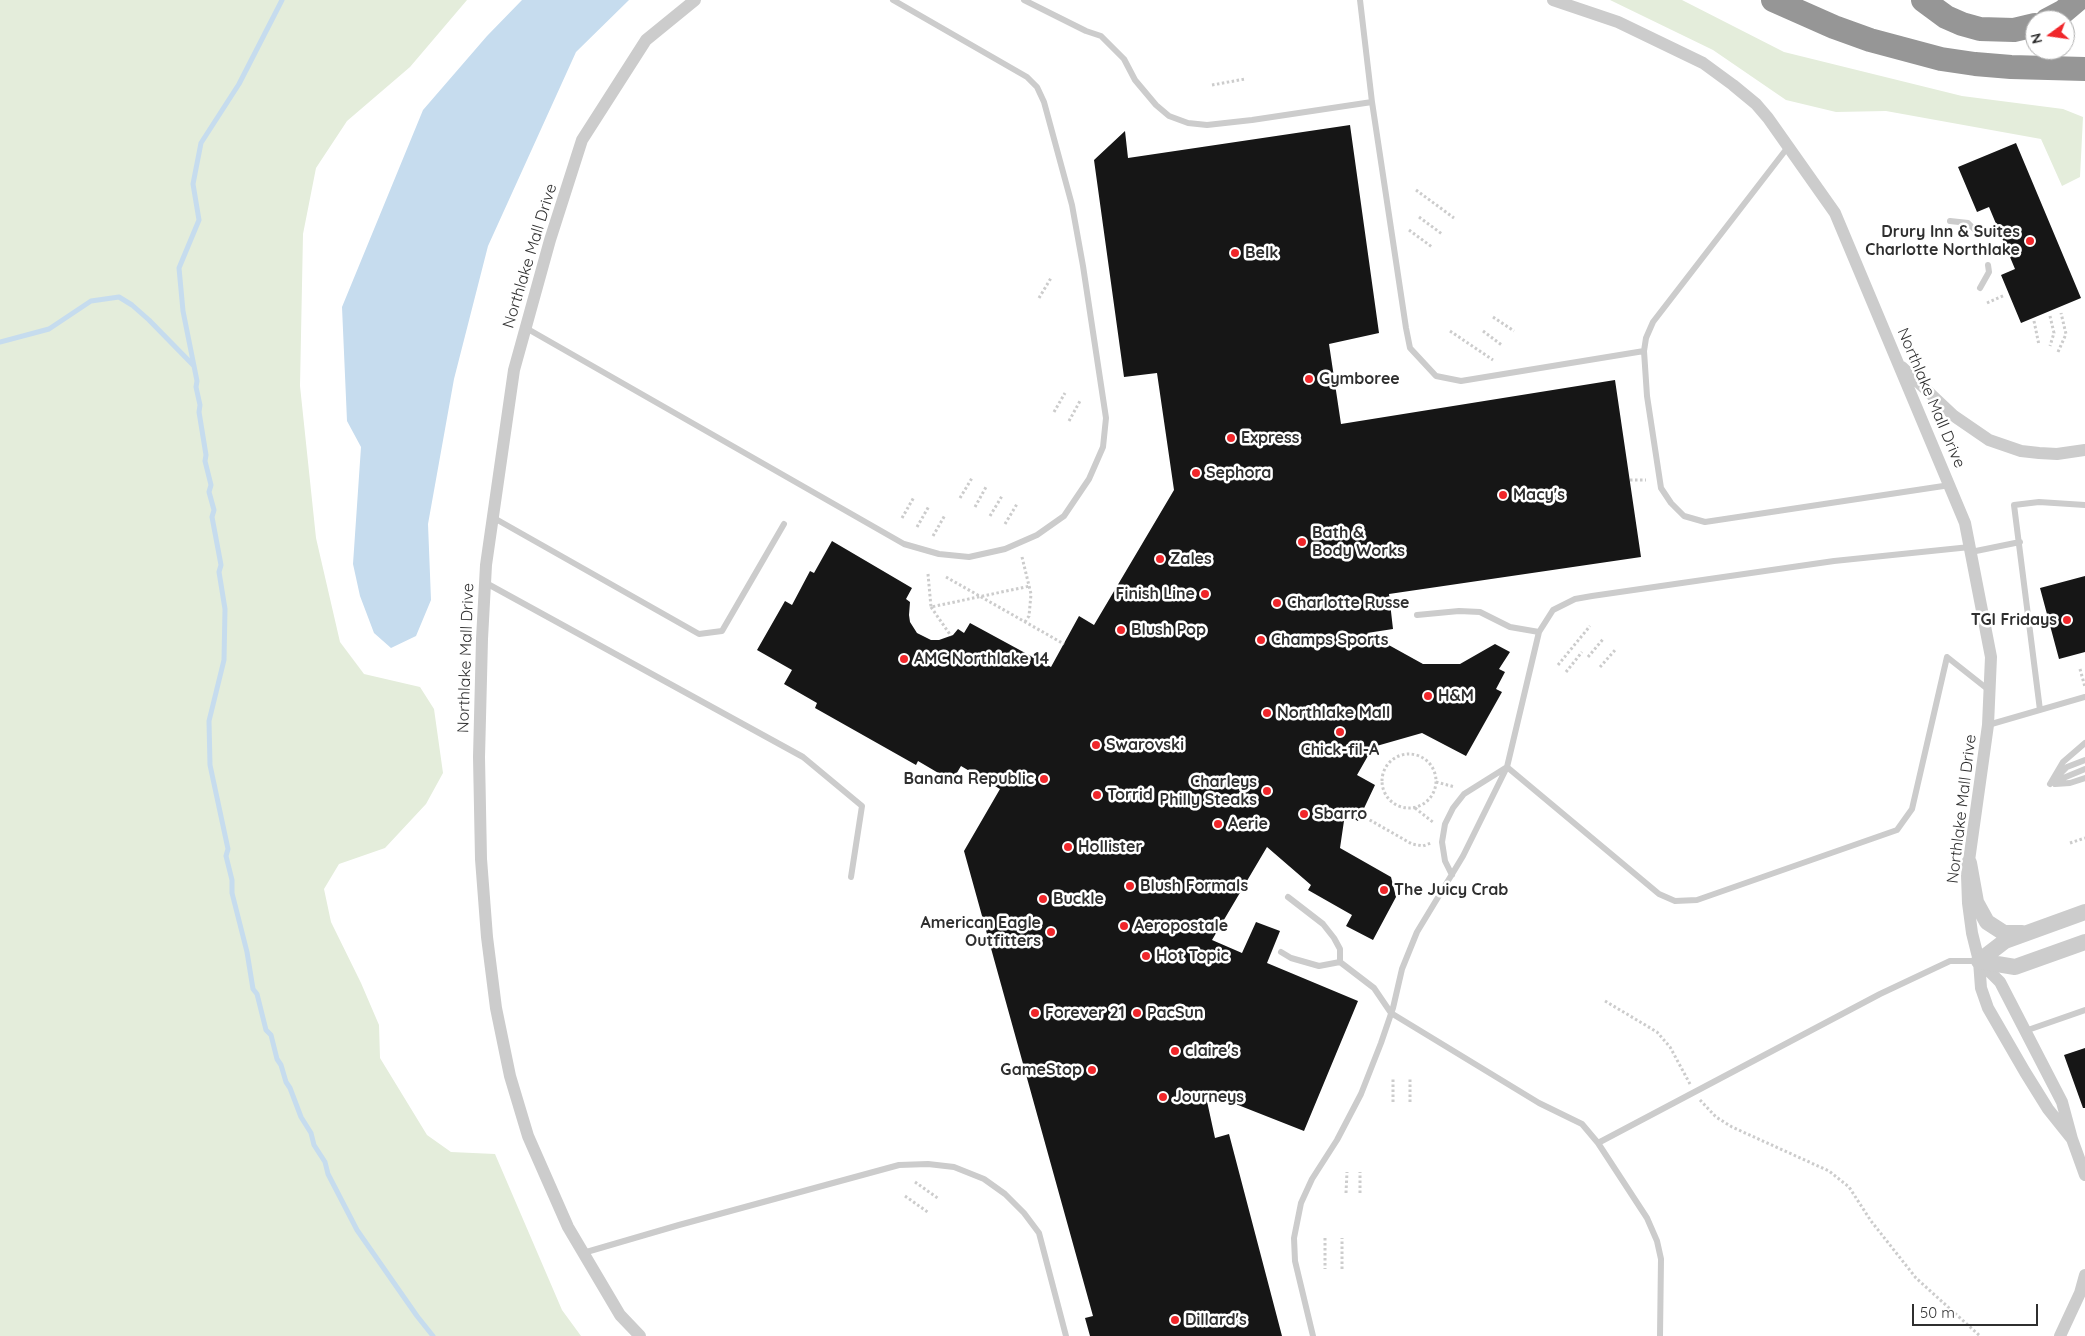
<!DOCTYPE html>
<style>
body{margin:0}
#map{position:relative;width:2085px;height:1336px;overflow:hidden;background:#fff;font-family:Quicksand,sans-serif}
canvas{display:block}
.north{position:absolute;left:2025px;top:10px;width:50px;height:50px;box-sizing:border-box;background:#fff;border:1px solid #acacac;border-radius:50%;rotate:256deg;font-size:14px;font-weight:700;line-height:20px;text-align:center;color:#2f2f2f}
.north::after{content:'';display:block;margin:auto;width:18px;height:22px;background:#f0262a;clip-path:polygon(50% 0,100% 100%,50% 72%,0 100%)}
.scale{position:absolute;left:1912px;top:1304px;width:126px;height:22px;box-sizing:border-box;border:2px solid #2f2f2f;border-top:0;padding-left:6px;font-size:15px;line-height:18px;white-space:nowrap;color:#2f2f2f;-webkit-text-stroke:4px #fff;paint-order:stroke}
</style>
<div id="map">
<canvas width="2085" height="1336"></canvas>
<div class="north">N</div>
<div class="scale">50 m</div>
</div>
<script>
const g = document.querySelector('canvas').getContext('2d');
g.lineJoin = 'round';
function fill(path, color) { g.fillStyle = color; g.fill(path, 'evenodd'); }
const poly = rows => new Path2D(rows.map(r => 'M' + r).join(''));
function trace(path, color, width, dash) { g.strokeStyle = color; g.lineWidth = width; g.lineCap = dash ? 'butt' : 'round'; g.setLineDash(dash || []); g.stroke(path); }
function label(font, color, halo, rows, align = 'center') {
  g.font = font + ' Quicksand,sans-serif'; g.lineWidth = 5; g.setLineDash([]); g.textBaseline = 'middle'; g.strokeStyle = halo; g.fillStyle = color; for (const [text, x, y, turn = 0] of rows) {
    g.save(); g.translate(x, y); g.rotate((+turn || 0) * Math.PI / 180); g.textAlign = isNaN(turn) ? turn : align; if (halo) g.strokeText(text, 0, 0); g.fillText(text, 0, 0); g.restore();
  }
}
const green = poly([
 [0,0,467,0,410,67,347,121,316,168,303,234,300,386,316,538,340,642,364,674,420,687,434,709,443,773,426,804,385,848,339,864,324,889,331,922,361,983,379,1025,380,1058,427,1135,451,1152,495,1154,562,1310,581,1336,0,1336],
 [1610,0,1682,0,1784,52,1962,96,2063,109,2083,117,2080,177,2062,186,2041,139,1886,111,1836,112,1786,100,1713,50]
]);
const water = poly([
 [522,0,629,0,576,52,488,246,454,379,428,524,431,600,416,636,391,648,374,633,360,596,353,564,361,447,347,421,342,307,423,110,487,36]
]);
const stream = poly([
 [282,0,239,84,201,143,193,184,199,220,179,268,183,311,197,381,196,387,200,405,199,412,206,455,205,461,211,485,209,492,214,510,212,517,221,565,219,572,225,609,224,660,209,721,210,765,228,849,226,856,232,880,232,893,247,952,253,989,257,994,266,1030,271,1035,277,1059,281,1065,286,1082,290,1088,301,1117,311,1133,314,1145,325,1162,328,1174,357,1230,417,1316,433,1336],
 [0,342,49,329,91,301,119,297,132,305,149,320,194,366]
]);
const building = poly([
 [1350,125,1379,333,1329,344,1341,424,1615,380,1641,557,1389,594,1393,629,1367,633,1423,664,1460,664,1495,644,1510,652,1499,669,1505,672,1496,689,1502,692,1466,756,1422,733,1373,747,1357,775,1375,785,1358,821,1345,814,1340,848,1391,877,1396,897,1373,940,1346,926,1352,915,1308,890,1311,885,1267,847,1212,940,1242,953,1256,922,1280,931,1267,963,1358,1001,1304,1131,1205,1092,1215,1138,1229,1134,1282,1336,1090,1336,1085,1318,1093,1316,964,851,1000,789,961,766,952,781,918,761,916,765,815,708,817,703,784,684,792,670,757,650,785,601,792,605,810,571,814,573,832,541,912,588,906,599,910,602,909,615,910,622,917,633,931,640,939,640,953,635,958,629,964,633,970,623,1051,667,1079,616,1094,625,1174,490,1157,373,1124,377,1094,160,1125,131,1128,158],
 [2016,143,2081,298,2021,323,2001,275,2015,269,1989,207,1977,212,1958,167],
 [2085,576,2085,652,2059,659,2040,588],
 [2085,1048,2085,1108,2083,1108,2064,1055]
]);
const path = poly([
 [1212,85,1245,79],
 [1416,190,1454,218],
 [1419,217,1442,234],
 [1409,230,1432,247],
 [1039,298,1051,278],
 [1987,303,2005,295],
 [2050,316,2054,333,2050,346],
 [1493,317,1514,331],
 [2034,321,2039,345],
 [1450,331,1493,360],
 [1483,331,1503,346],
 [2058,352,2066,334,2061,313],
 [1054,412,1065,393],
 [1069,421,1080,401],
 [1630,480,1646,480],
 [960,498,972,478],
 [975,507,986,487],
 [990,516,1002,496],
 [902,518,914,497],
 [1005,524,1017,504],
 [917,527,929,506],
 [933,536,945,515],
 [1022,557,1031,594,1029,616,1025,622],
 [928,574,931,607,1030,586],
 [946,577,1064,644],
 [931,607,951,636],
 [1588,657,1604,638],
 [1558,665,1590,626],
 [1600,667,1616,649],
 [2080,669,2085,687],
 [1566,672,1582,652],
 '1382 781a27 27 0 1 1 54 0a27 27 0 1 1-54 0Z',
 [1436,782,1455,787],
 [1415,808,1434,823],
 [1361,815,1412,844,1423,846,1431,843],
 [2070,843,2085,838],
 [1605,1001,1657,1032,1670,1047,1690,1084],
 [1700,1100,1716,1117,1732,1127,1829,1171,1849,1187,1871,1221,1916,1278,1980,1336],
 [1393,1102,1393,1079],
 [1410,1102,1410,1079],
 [915,1182,939,1199],
 [1346,1193,1347,1172],
 [1360,1193,1360,1172],
 [905,1196,929,1213],
 [1325,1238,1325,1269],
 [1342,1269,1342,1238]
]);
const service = poly([
 [1024,0,1086,31,1101,36,1124,59,1135,80,1156,105,1169,116,1188,123,1207,125,1252,120,1372,102,1360,0],
 [1372,102,1406,328,1410,348,1436,376,1461,381,1644,351],
 [1788,147,1653,322,1646,338,1644,351,1647,396,1661,488,1671,503,1684,516,1705,522,1950,485],
 [1950,221,1968,223,1974,229],
 [1980,288,1989,272,1988,265],
 [526,328,904,544,939,554,969,557,1005,549,1037,535,1064,516,1089,479,1103,447,1106,418,1083,266,1072,205,1044,102,1037,87,1027,77,893,0],
 [494,518,699,634,722,631,784,524],
 [1971,552,2020,542],
 [486,583,803,757,862,806,851,877],
 [1417,615,1459,611,1480,612,1510,627,1539,632],
 [2040,710,2014,505,2039,502,2085,505],
 [1988,725,2085,697],
 [2056,778,2067,767,2085,760],
 [2056,781,2085,769],
 [2050,784,2063,762,2085,743],
 [2055,784,2070,783,2085,778],
 [1452,875,1445,861,1442,842,1445,824,1453,808,1464,794,1507,767,1659,894,1675,901,1697,900,1897,830,1912,809,1947,657,1990,691],
 [1288,897,1323,924,1334,938,1340,949,1340,962],
 [1281,952,1291,958,1319,966,1340,962,1374,988,1391,1013,1539,1103,1582,1124,1598,1143,1647,1218,1657,1241,1661,1259,1660,1336],
 [2025,1031,2085,1010],
 [1598,1143,1880,994,1950,961,1978,961],
 [583,1253,679,1225,899,1165,928,1164,954,1167,984,1179,1005,1194,1024,1213,1039,1233,1066,1336],
 [1313,1336,1295,1261,1294,1238,1301,1203,1312,1179,1337,1140,1361,1094,1381,1043,1393,1008,1402,969,1417,932,1463,856,1507,767,1539,632,1553,610,1575,599,1592,596,1834,561,1970,547]
]);
const minor = poly([
 [1553,0,1618,22,1703,63,1733,85,1756,104,1768,118,1835,213,1965,523,1991,657,1988,725,1967,875,1968,903,1972,933,1979,961,1981,988,1988,1008,2025,1072,2048,1109,2072,1139],
 [1902,367,1954,416,1989,440,2021,451,2039,453,2057,454,2085,450],
 [1979,961,2000,982,2062,1102,2072,1139,2085,1175],
 [640,1336,620,1315,568,1227,528,1136,510,1076,496,1008,487,937,481,859,479,757,482,639,486,565,514,370,550,240,582,140,646,40,695,0],
 [2060,1336,2080,1293,2085,1275]
]);
const tertiary = poly([
 [1969,863,1976,902,1987,922,2004,933,2022,933],
 [1979,961,2005,941,2085,912],
 [1979,961,2015,967,2085,942]
]);
const motorway = poly([
 [1773,0,1834,27,1870,40,1941,59,1975,64,2011,67,2085,69],
 [1923,0,1946,17,1962,24,1980,29,2014,30,2035,25],
 [2047,20,2064,11,2077,0]
]);
const markers = [
 [2030,241,5,"#f0262a"],
 [1235,253,5,"#f0262a"],
 [1309,379,5,"#f0262a"],
 [1231,438,5,"#f0262a"],
 [1196,473,5,"#f0262a"],
 [1503,495,5,"#f0262a"],
 [1302,542,5,"#f0262a"],
 [1160,559,5,"#f0262a"],
 [1205,594,5,"#f0262a"],
 [1277,603,5,"#f0262a"],
 [2067,620,5,"#f0262a"],
 [1121,630,5,"#f0262a"],
 [1261,640,5,"#f0262a"],
 [904,659,5,"#f0262a"],
 [1428,696,5,"#f0262a"],
 [1267,713,5,"#f0262a"],
 [1340,732,5,"#f0262a"],
 [1096,745,5,"#f0262a"],
 [1044,779,5,"#f0262a"],
 [1267,791,5,"#f0262a"],
 [1097,795,5,"#f0262a"],
 [1304,814,5,"#f0262a"],
 [1218,824,5,"#f0262a"],
 [1068,847,5,"#f0262a"],
 [1130,886,5,"#f0262a"],
 [1384,890,5,"#f0262a"],
 [1043,899,5,"#f0262a"],
 [1124,926,5,"#f0262a"],
 [1051,932,5,"#f0262a"],
 [1146,956,5,"#f0262a"],
 [1035,1013,5,"#f0262a"],
 [1137,1013,5,"#f0262a"],
 [1175,1051,5,"#f0262a"],
 [1092,1070,5,"#f0262a"],
 [1163,1097,5,"#f0262a"],
 [1175,1320,5,"#f0262a"]
];
const poiNames = [
 ["Drury Inn & Suites",2020,232,"right"],
 ["Charlotte Northlake",2020,250,"right"],
 ["Belk",1245,253],
 ["Gymboree",1319,379],
 ["Express",1241,438],
 ["Sephora",1206,473],
 ["Macy's",1513,495],
 ["Bath &",1312,533],
 ["Body Works",1312,551],
 ["Zales",1170,559],
 ["Finish Line",1195,594,"right"],
 ["Charlotte Russe",1287,603],
 ["TGI Fridays",2057,620,"right"],
 ["Blush Pop",1131,630],
 ["Champs Sports",1271,640],
 ["AMC Northlake 14",914,659],
 ["H&M",1438,696],
 ["Northlake Mall",1277,713],
 ["Swarovski",1106,745],
 ["Chick-fil-A",1340,750,"center"],
 ["Banana Republic",1034,779,"right"],
 ["Charleys",1257,782,"right"],
 ["Philly Steaks",1257,800,"right"],
 ["Torrid",1107,795],
 ["Sbarro",1314,814],
 ["Aerie",1228,824],
 ["Hollister",1078,847],
 ["Blush Formals",1140,886],
 ["The Juicy Crab",1394,890],
 ["Buckle",1053,899],
 ["American Eagle",1041,923,"right"],
 ["Outfitters",1041,941,"right"],
 ["Aeropostale",1134,926],
 ["Hot Topic",1156,956],
 ["Forever 21",1045,1013],
 ["PacSun",1147,1013],
 ["claire's",1185,1051],
 ["GameStop",1082,1070,"right"],
 ["Journeys",1173,1097],
 ["Dillard's",1185,1320]
];
const streetNames = [
 ["Northlake Mall Drive",530,256,-73],
 ["Northlake Mall Drive",1931,398,67],
 ["Northlake Mall Drive",466,658,-88],
 ["Northlake Mall Drive",1962,809,-83]
];
fill(green, '#e4eddb');
fill(water, '#c6dcee');
trace(stream, '#c6dcee', 5);
fill(building, '#161616');
trace(path, '#ccc', 3, [2.5, 2.5]);
trace(service, '#ccc', 6);
trace(minor, '#ccc', 12);
trace(tertiary, '#ccc', 16);
trace(motorway, '#969696', 24);
for (const [x, y, r, color] of markers) { const dot = new Path2D(); dot.arc(x, y, r, 0, 2 * Math.PI); g.fillStyle = color; g.fill(dot); trace(dot, '#fff', 2); }
label('bold 16px', '#2f2f2f', '#fff', poiNames, 'left');
label('16px', '#2f2f2f', '#fff', streetNames);
</script>
